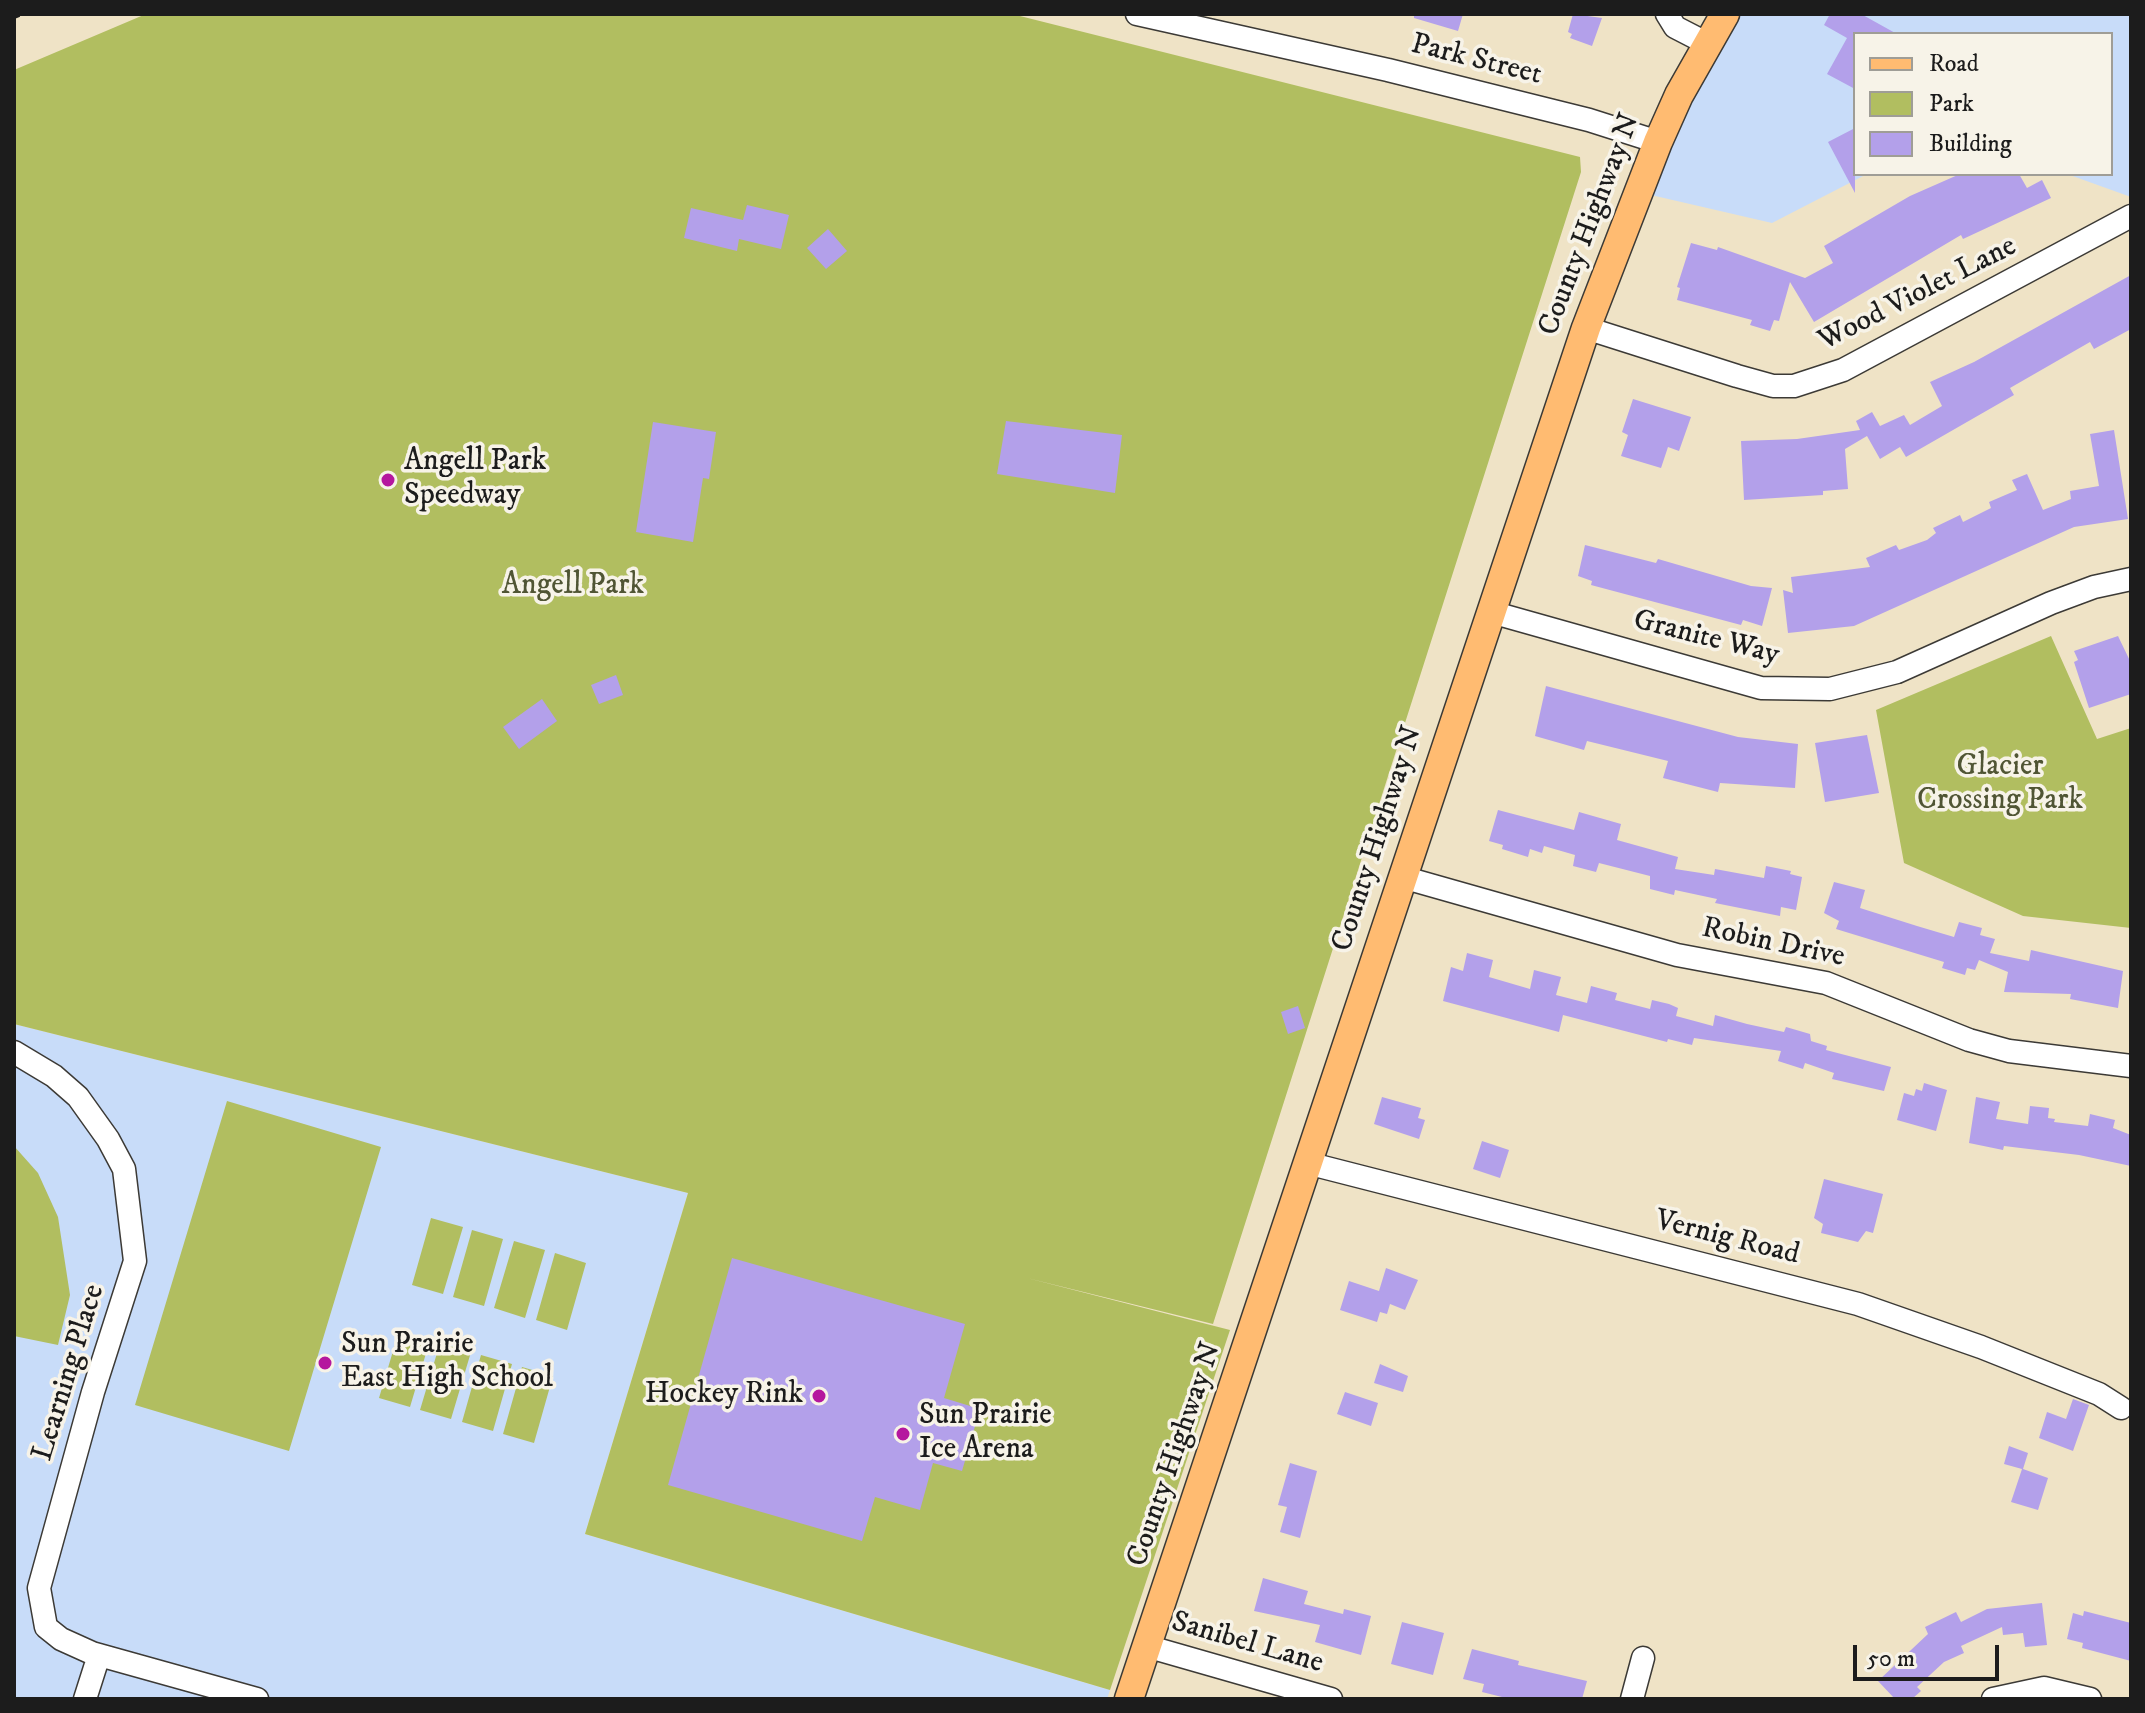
<!DOCTYPE html>
<style>
body{margin:0}
#map{position:relative;width:2145px;height:1713px;overflow:hidden;background:#efe3c6;font-family:"IM FELL DW Pica",serif}
canvas{display:block}
.frame{position:absolute;inset:0;border:16px solid #1c1c1c;pointer-events:none}
.legend{position:absolute;left:1853px;top:32px;width:260px;height:144px;box-sizing:border-box;background:#f7f3e8;border:2px solid #9f9d96;margin:0;padding:10px 14px;list-style:none;font-size:24px;color:#1c1c1c}
.legend li{display:flex;align-items:center;gap:16px;height:40px}
.legend b{width:40px;border:2px solid #9f9d96}
.scale{position:absolute;left:1853px;top:1645px;width:146px;height:36px;box-sizing:border-box;border:4px solid #1c1c1c;border-top:0;padding-left:10px;font-size:24px;line-height:28px;white-space:nowrap;color:#1c1c1c;-webkit-text-stroke:6px #f7f3e8;paint-order:stroke}
</style>
<div id="map">
<canvas width="2145" height="1713"></canvas>
<div class="frame"></div>
<ul class="legend">
<li><b style="height:10px;background:#ffbb71"></b>Road</li>
<li><b style="height:22px;background:#b1be60"></b>Park</li>
<li><b style="height:22px;background:#b3a0ea"></b>Building</li>
</ul>
<div class="scale">50 m</div>
</div>
<script>
const g = document.querySelector('canvas').getContext('2d');
g.lineJoin = 'round';
function fill(path, color) { g.fillStyle = color; g.fill(path, 'evenodd'); }
const poly = rows => new Path2D(rows.map(r => 'M' + r).join(''));
function trace(path, color, width, dash) { g.strokeStyle = color; g.lineWidth = width; g.lineCap = dash ? 'butt' : 'round'; g.setLineDash(dash || []); g.stroke(path); }
function label(font, color, halo, rows, align = 'center') {
  g.font = font + ' "IM FELL DW Pica",serif'; g.lineWidth = 7; g.setLineDash([]); g.textBaseline = 'middle'; g.strokeStyle = halo; g.fillStyle = color; for (const [text, x, y, turn = 0] of rows) {
    g.save(); g.translate(x, y); g.rotate((+turn || 0) * Math.PI / 180); g.textAlign = isNaN(turn) ? turn : align; if (halo) g.strokeText(text, 0, 0); g.fillText(text, 0, 0); g.restore();
  }
}
const built = poly([
 [1725,14,2131,14,2131,197,2067,174,2111,174,2111,34,1855,34,1855,174,1867,174,1772,223,1638,192],
 [14,1024,688,1193,585,1534,1110,1690,1107,1699,14,1699]
]);
const green = poly([
 [146,14,1012,14,1580,157,1581,172,1213,1324,1027,1278,1230,1330,1110,1690,585,1534,688,1193,14,1024,14,70],
 [2051,636,2097,739,2131,728,2131,928,2023,916,1904,863,1876,710],
 [227,1101,381,1147,289,1451,135,1405],
 [14,1146,38,1173,58,1217,70,1295,58,1345,14,1336],
 [431,1218,463,1227,443,1294,412,1285],
 [472,1230,503,1239,484,1306,453,1297],
 [514,1241,545,1250,525,1318,494,1308],
 [555,1253,586,1263,567,1330,536,1320],
 [399,1331,430,1340,410,1407,379,1398],
 [440,1343,471,1352,451,1419,420,1410],
 [481,1355,512,1364,493,1431,462,1422],
 [522,1367,553,1376,534,1443,503,1434]
]);
const building = poly([
 [1414,14,1463,14,1458,31,1414,18],
 [1573,14,1602,18,1592,46,1570,38,1572,34,1568,32],
 [1830,14,1861,14,1897,34,1855,34,1855,89,1827,74,1847,38,1824,25],
 [1855,128,1855,193,1828,142],
 [1960,174,2019,174,2027,188,2042,180,2051,198,1963,239,1961,235,1814,322,1790,282,1779,321,1774,320,1770,331,1750,325,1752,320,1677,300,1680,288,1677,287,1691,243,1717,250,1718,247,1805,278,1833,263,1824,246,1910,196],
 [747,205,789,215,781,249,739,239,737,251,684,238,691,208,743,220],
 [828,229,847,251,826,269,807,248],
 [2131,275,2131,329,2094,349,2090,342,2010,388,2014,395,1906,457,1900,447,1880,459,1867,436,1845,449,1848,489,1823,491,1823,495,1744,500,1741,441,1797,439,1860,430,1856,421,1872,412,1880,426,1904,415,1910,425,1942,406,1930,382,1974,362],
 [1633,399,1691,417,1679,451,1668,447,1661,468,1621,456,1628,435,1622,432],
 [1006,421,1122,435,1115,493,997,474],
 [653,422,716,432,709,479,703,478,693,542,636,532],
 [2114,430,2128,519,2074,527,1854,626,1788,633,1783,590,1793,593,1791,577,1870,567,1866,558,1896,545,1899,550,1927,540,1936,533,1933,528,1960,515,1963,522,1991,508,1989,502,2017,490,2012,480,2027,474,2043,510,2071,499,2070,491,2099,486,2090,434],
 [1585,545,1656,563,1658,559,1751,586,1772,588,1762,626,1743,620,1741,625,1591,585,1592,581,1578,576],
 [2118,636,2131,663,2131,694,2089,708,2074,662,2078,660,2074,651],
 [616,675,623,695,599,704,591,685],
 [1546,686,1738,737,1798,744,1795,788,1720,783,1718,792,1663,778,1668,761,1587,741,1584,750,1535,736],
 [542,699,557,721,519,749,503,727],
 [1867,735,1879,793,1825,802,1815,743],
 [1498,810,1574,830,1579,812,1621,824,1617,840,1678,857,1675,869,1714,875,1715,869,1764,878,1766,866,1791,871,1790,874,1802,877,1796,910,1781,907,1780,916,1715,903,1717,899,1675,890,1674,895,1650,889,1650,876,1599,863,1596,872,1573,866,1575,855,1544,846,1542,853,1530,849,1528,857,1502,849,1503,845,1489,841],
 [1834,882,1865,890,1860,908,1917,926,1954,937,1959,922,1982,928,1980,935,1995,939,1990,953,2029,961,2031,950,2123,971,2118,1008,2070,999,2071,994,2004,992,2008,972,1979,960,1975,970,1967,968,1965,975,1942,968,1944,962,1836,929,1839,921,1824,913],
 [1467,953,1493,960,1489,977,1530,989,1534,970,1561,977,1556,995,1587,1003,1591,986,1617,993,1615,1000,1650,1009,1652,1000,1669,1004,1678,1008,1676,1016,1713,1026,1715,1015,1747,1024,1784,1032,1786,1027,1810,1034,1811,1041,1827,1046,1826,1050,1891,1067,1884,1091,1832,1079,1834,1073,1805,1063,1803,1069,1778,1061,1781,1051,1694,1038,1692,1045,1668,1039,1667,1042,1563,1015,1559,1032,1443,1001,1451,967,1463,971],
 [1298,1006,1305,1028,1288,1034,1281,1012],
 [1924,1083,1947,1090,1936,1131,1897,1120,1904,1093,1914,1096,1916,1089,1922,1091],
 [1382,1097,1421,1108,1418,1118,1425,1120,1419,1139,1374,1124],
 [1976,1097,2000,1102,1996,1119,2028,1124,2030,1106,2049,1108,2048,1118,2055,1119,2054,1122,2088,1126,2090,1114,2115,1120,2113,1128,2131,1135,2131,1166,2079,1155,2004,1146,2003,1150,1969,1143],
 [1482,1141,1509,1150,1500,1178,1473,1169],
 [1824,1179,1883,1194,1873,1233,1866,1231,1858,1242,1821,1233,1823,1224,1814,1218],
 [732,1258,965,1324,944,1398,980,1409,962,1471,933,1463,920,1510,875,1497,862,1541,668,1485],
 [1386,1268,1418,1280,1405,1310,1390,1304,1387,1314,1380,1312,1377,1322,1340,1310,1349,1281,1379,1291],
 [1380,1364,1408,1376,1403,1392,1374,1383],
 [1345,1392,1378,1403,1371,1426,1337,1414],
 [2073,1399,2089,1405,2073,1451,2039,1438,2047,1412,2066,1419],
 [2009,1446,2028,1453,2023,1469,2048,1478,2038,1510,2011,1502,2022,1469,2004,1464],
 [1290,1463,1317,1471,1300,1538,1280,1532,1287,1507,1278,1505],
 [1263,1578,1308,1591,1304,1604,1343,1614,1344,1609,1371,1616,1361,1655,1315,1642,1320,1625,1254,1611],
 [2042,1603,2047,1645,2025,1647,2023,1633,2003,1635,2002,1627,1961,1646,1964,1653,1944,1662,1917,1687,1921,1691,1912,1699,1895,1699,1878,1681,1928,1634,1925,1627,1956,1612,1961,1622,1987,1609],
 [2084,1611,2131,1623,2131,1661,2082,1648,2083,1643,2067,1639,2073,1613,2083,1616],
 [1402,1622,1444,1633,1433,1675,1391,1664],
 [1472,1649,1519,1661,1518,1665,1587,1681,1582,1699,1510,1699,1482,1692,1484,1684,1463,1679]
]);
const minor = poly([
 [1137,14,1388,70,1589,120,1658,142],
 [1667,14,1675,27,1708,44],
 [1586,328,1737,376,1773,386,1794,386,1843,370,2131,216],
 [1491,612,1761,688,1830,689,1897,672,2051,603,2094,587,2131,579],
 [1402,877,1677,955,1826,983,1969,1040,2009,1051,2131,1066],
 [14,1052,54,1076,78,1097,108,1139,124,1169,135,1261,93,1392,39,1588,46,1627,61,1639,92,1653,257,1699],
 [1307,1163,1858,1304,1981,1347,2099,1394,2121,1408],
 [1146,1646,1331,1699],
 [85,1699,99,1655],
 [1632,1699,1643,1658],
 [1993,1699,2044,1688,2090,1699]
]);
const major = poly([
 [1129,1699,1586,328,1658,142,1679,95,1725,14]
]);
const rail = poly([
 [14,16,19,14]
]);
const markers = [
 [388,480,8,"#b5179e"],
 [325,1363,8,"#b5179e"],
 [819,1396,8,"#b5179e"],
 [903,1434,8,"#b5179e"]
];
const streetNames = [
 ["Park Street",1476,61,14],
 ["County Highway N",1591,225,-69],
 ["Wood Violet Lane",1918,295,-27],
 ["Granite Way",1706,639,14],
 ["County Highway N",1379,839,-72],
 ["Robin Drive",1773,944,12],
 ["Vernig Road",1727,1239,14],
 ["Learning Place",70,1373,-73],
 ["County Highway N",1176,1455,-71],
 ["Sanibel Lane",1247,1644,16]
];
const poiNames = [
 ["Angell Park",404,463],
 ["Speedway",404,497],
 ["Sun Prairie",341,1346],
 ["East High School",341,1380],
 ["Hockey Rink",803,1396,"right"],
 ["Sun Prairie",919,1417],
 ["Ice Arena",919,1451]
];
const parkNames = [
 ["Angell Park",573,587],
 ["Glacier",2000,768],
 ["Crossing Park",2000,802]
];
fill(built, '#c8dcf9');
fill(green, '#b1be60');
fill(building, '#b3a0ea');
trace(minor, '#3c3a36', 25);
trace(major, '#3c3a36', 31);
trace(minor, '#fff', 22);
trace(major, '#ffbb71', 28);
trace(rail, '#1c1c1c', 6, [12, 6]);
for (const [x, y, r, color] of markers) { const dot = new Path2D(); dot.arc(x, y, r, 0, 2 * Math.PI); g.fillStyle = color; g.fill(dot); trace(dot, '#f7f3e8', 3); }
label('30px', '#1c1c1c', '#f7f3e8', streetNames);
label('30px', '#1c1c1c', '#f7f3e8', poiNames, 'left');
label('30px', '#505534', '#f7f3e8', parkNames);
</script>
